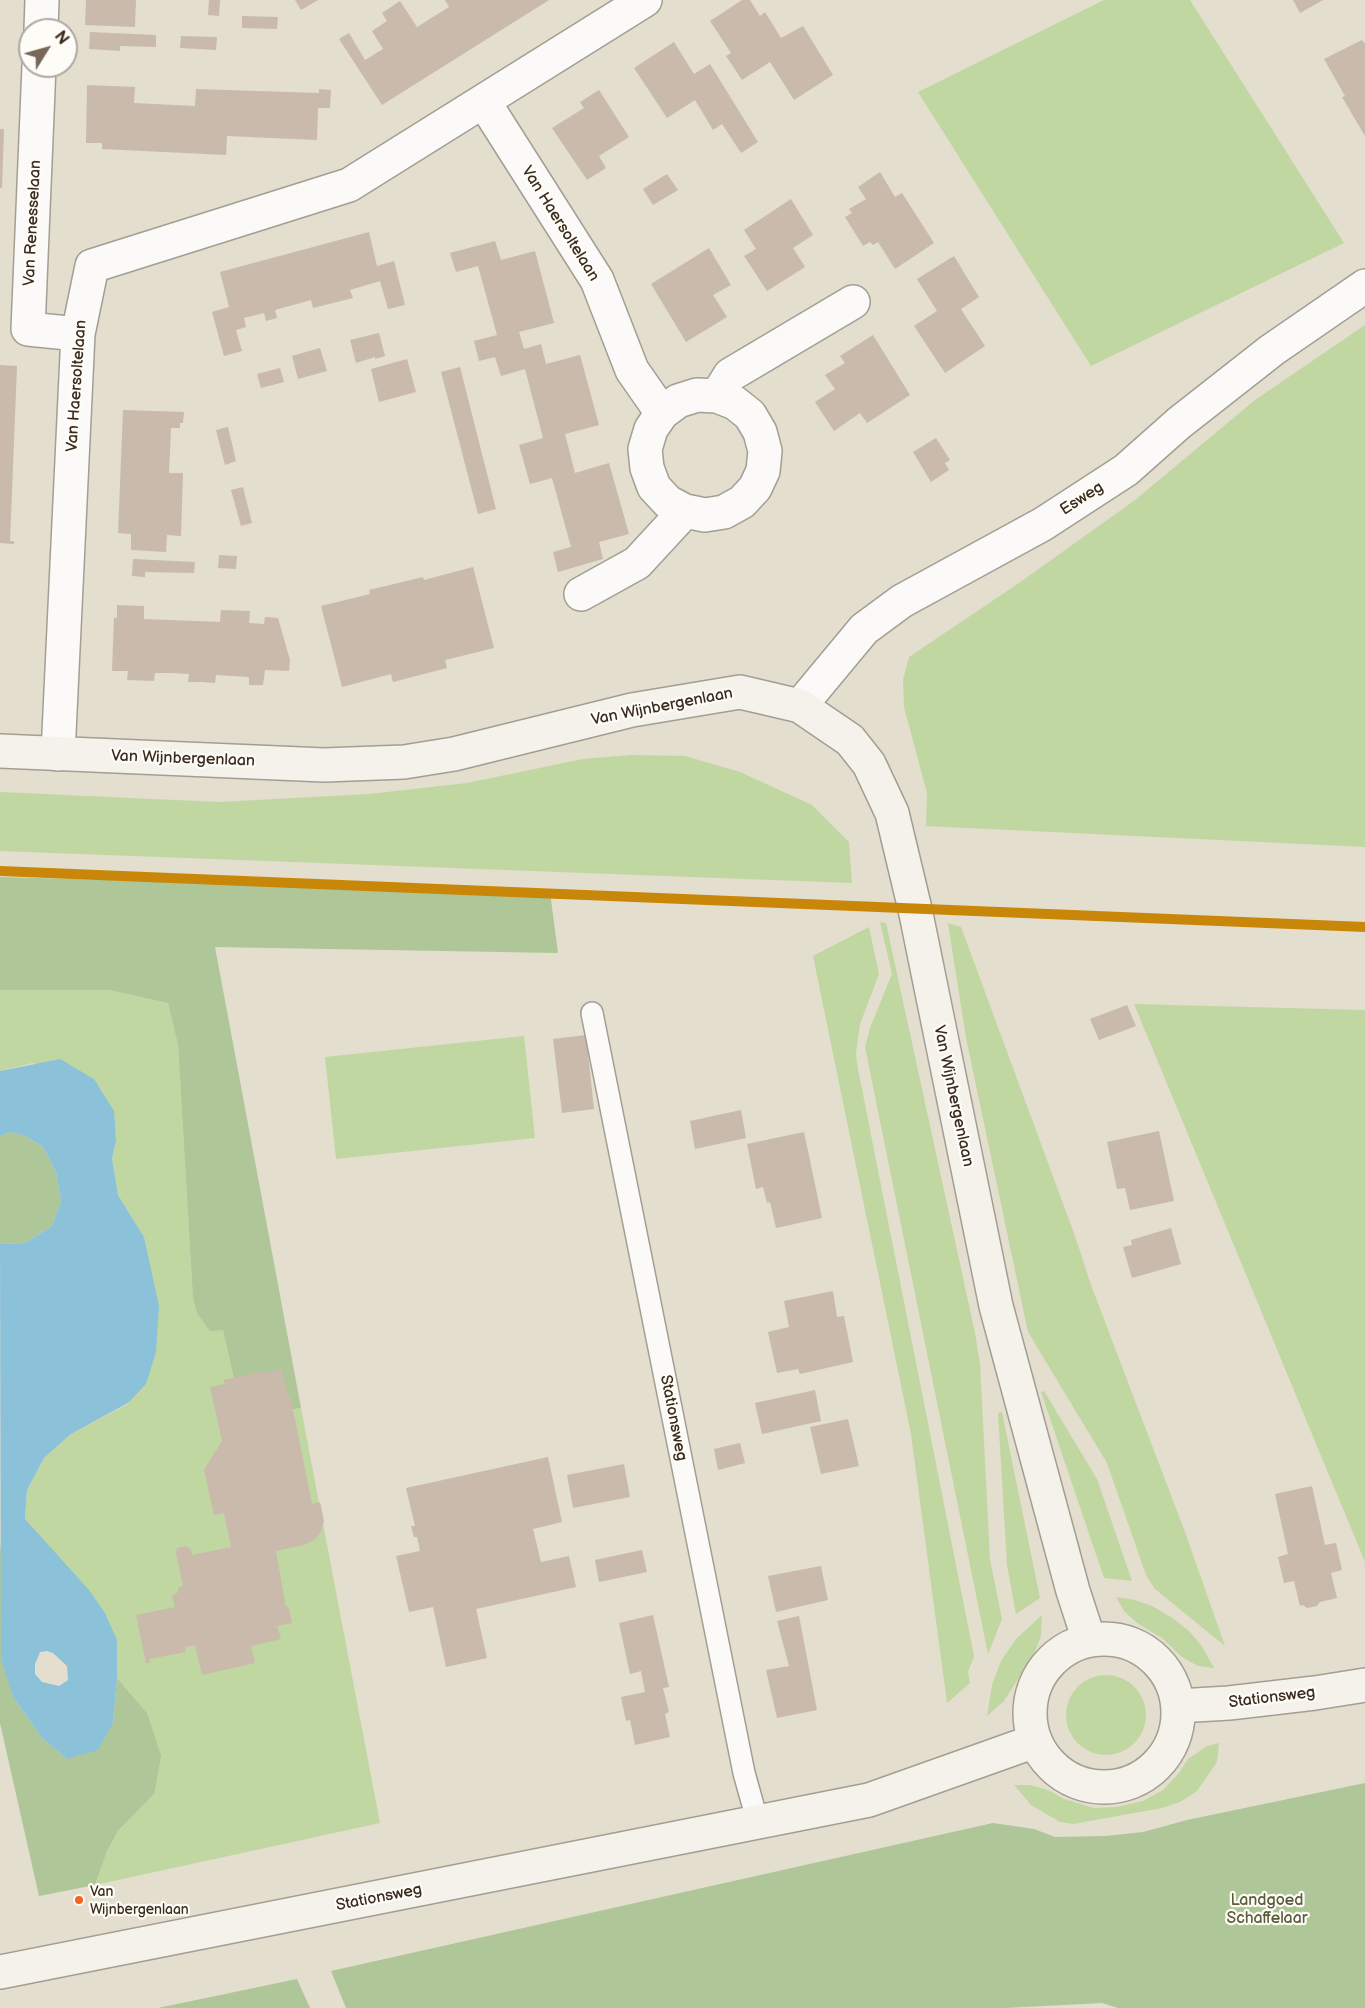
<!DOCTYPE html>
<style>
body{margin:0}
#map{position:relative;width:1365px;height:2008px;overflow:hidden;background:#e3decd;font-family:"Balsamiq Sans",sans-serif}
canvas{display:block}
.north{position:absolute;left:18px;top:18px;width:60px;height:60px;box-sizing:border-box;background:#fdfcf7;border:2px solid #afa8a0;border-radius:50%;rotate:53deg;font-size:16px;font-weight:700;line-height:24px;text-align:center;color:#3b2a1e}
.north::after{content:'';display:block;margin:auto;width:21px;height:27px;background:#76695b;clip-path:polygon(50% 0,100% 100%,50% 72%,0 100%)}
</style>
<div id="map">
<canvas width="1365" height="2008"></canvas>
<div class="north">N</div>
</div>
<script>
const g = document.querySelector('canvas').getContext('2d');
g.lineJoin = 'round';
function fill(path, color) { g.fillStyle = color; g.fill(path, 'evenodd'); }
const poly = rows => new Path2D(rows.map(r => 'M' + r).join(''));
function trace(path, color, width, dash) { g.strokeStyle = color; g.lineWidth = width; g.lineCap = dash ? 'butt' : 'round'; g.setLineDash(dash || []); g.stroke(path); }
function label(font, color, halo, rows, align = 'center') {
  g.font = font + ' "Balsamiq Sans",sans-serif'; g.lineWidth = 4.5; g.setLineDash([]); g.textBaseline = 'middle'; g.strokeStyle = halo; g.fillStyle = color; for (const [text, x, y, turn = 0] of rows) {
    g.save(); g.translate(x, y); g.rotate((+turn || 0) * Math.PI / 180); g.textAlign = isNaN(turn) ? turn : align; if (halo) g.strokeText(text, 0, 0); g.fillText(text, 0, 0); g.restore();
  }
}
const green = poly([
 [1104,0,1190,0,1344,243,1091,366,918,92],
 [1365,325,1365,847,926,826,927,793,904,707,903,680,909,657,1019,583,1135,500,1255,400],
 [631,755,685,756,740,772,812,805,849,842,852,883,0,851,0,792,219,802,369,794,467,783,583,759],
 [880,922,886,923,975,1333,980,1364,990,1559,1002,1619,988,1654,865,1047,870,1028,892,974],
 [948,923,961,927,1075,1236,1091,1285,1185,1532,1225,1646,1155,1589,1146,1575,1107,1463,1028,1332,966,1038],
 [869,927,879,974,860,1024,856,1053,857,1064,974,1656,968,1672,970,1683,947,1703,911,1434,813,956],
 [0,990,109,990,168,1003,178,1045,193,1299,197,1313,223,1329,243,1418,301,1408,380,1823,95,1885,107,1851,118,1831,154,1794,147,1713,117,1678,117,1640,56,1555,25,1519,27,1490,44,1458,71,1434,128,1404,144,1237,118,1195,112,1158,116,1141,33,1063,0,1071],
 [1134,1004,1365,1010,1365,1562],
 [524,1036,535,1138,336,1159,325,1057],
 [1044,1391,1097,1479,1132,1581,1104,1578,1041,1392],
 [1002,1412,1040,1598,1016,1614,1007,1565,998,1413],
 [1116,1597,1135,1600,1152,1606,1171,1617,1188,1630,1201,1645,1214,1668,1198,1666,1182,1657,1162,1638,1137,1623,1124,1611],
 [1042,1615,1041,1636,1034,1654,1004,1701,987,1716,992,1685,1001,1661,1016,1639],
 '1066 1715a40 40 0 1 1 80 0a40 40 0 1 1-80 0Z',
 [1219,1743,1217,1762,1197,1791,1180,1802,1162,1808,1073,1824,1060,1822,1031,1805,1014,1785,1030,1785,1048,1790,1064,1799,1094,1808,1116,1807,1143,1801,1163,1790,1179,1773,1188,1759,1207,1746]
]);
const forest = poly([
 [0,877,550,892,558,953,215,947,301,1408,243,1418,223,1330,210,1331,197,1313,193,1299,178,1045,168,1003,109,990,0,990],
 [10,1132,26,1136,43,1147,56,1172,61,1201,52,1226,25,1243,0,1244,0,1136],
 [0,1541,13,1697,42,1738,67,1759,113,1723,117,1678,147,1713,161,1756,154,1794,118,1831,107,1851,95,1885,39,1896,0,1723],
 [1365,1783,1365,2008,1118,2008,1102,2003,1005,2008,346,2008,331,1971,993,1823,1034,1829,1055,1837,1106,1836,1143,1832,1187,1820],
 [297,1979,310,2008,158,2008]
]);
const water = poly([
 [60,1059,94,1079,114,1111,116,1141,112,1158,118,1195,144,1237,159,1306,156,1352,146,1384,128,1403,71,1434,44,1458,27,1490,25,1519,89,1590,105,1613,117,1640,117,1678,113,1723,98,1750,67,1759,42,1738,13,1697,1,1658,0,1244,25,1243,52,1226,61,1201,56,1172,43,1147,26,1136,10,1132,0,1136,0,1071],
 [47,1651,53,1653,67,1666,68,1680,59,1686,42,1682,35,1674,35,1664,40,1652]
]);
const building = poly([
 [86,0,136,0,135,27,85,25],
 [209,0,220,0,219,16,208,15],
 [295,0,318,0,301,10],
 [445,0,549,0,382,105,339,39,349,33,365,60,383,49,372,31,387,21,382,13,400,1,417,27,449,7],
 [742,0,750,0,760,16,765,12,781,38,803,26,833,75,794,100,770,62,742,80,726,56,731,53,710,21],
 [1293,0,1323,0,1300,13],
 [242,16,278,17,277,29,242,28],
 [90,32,156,35,156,47,120,46,120,51,89,49],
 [181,36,217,37,216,50,180,48],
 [1362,40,1365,44,1365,136,1342,97,1345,96,1324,59],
 [674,42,694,74,710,64,758,142,741,153,722,124,713,130,695,100,667,118,634,68],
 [87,85,135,87,134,103,195,106,196,89,319,93,319,89,331,90,330,108,318,108,317,140,227,136,226,155,102,149,102,143,86,143],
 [599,90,629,137,599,156,606,168,587,180,552,128,584,108,580,102],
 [0,129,4,129,2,188,0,188],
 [880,172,895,197,902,193,934,243,895,269,878,242,873,245,870,242,863,246,845,217,852,213,849,209,866,199,858,187],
 [667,174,678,190,653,205,643,189],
 [791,199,813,235,793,248,805,267,767,291,744,256,756,249,744,230],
 [369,232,377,266,394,261,405,305,388,309,380,281,350,290,353,298,313,308,311,300,275,310,277,318,266,321,264,313,244,318,246,327,236,330,242,351,224,356,212,312,229,307,220,272],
 [495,241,501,260,535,251,554,323,519,332,524,349,541,344,546,364,580,355,599,425,565,434,575,473,609,463,629,534,599,542,603,559,558,572,553,552,571,547,552,478,530,484,519,445,543,438,525,369,501,376,495,357,479,361,474,341,497,335,478,266,456,272,450,253],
 [709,248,731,285,713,295,727,317,686,342,651,284],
 [954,256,979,297,961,309,985,346,945,373,914,326,937,311,917,279],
 [379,333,385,356,375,359,375,357,356,363,350,340],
 [873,335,910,395,867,423,860,413,834,431,815,402,835,389,825,375,845,363,840,356],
 [320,348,327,371,298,379,292,356],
 [407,359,416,392,379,402,371,369],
 [0,365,17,366,10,541,14,541,14,544,0,543],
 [460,367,496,509,478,514,441,372],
 [280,368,284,382,261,388,257,374],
 [123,410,184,412,183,423,180,423,180,428,171,428,169,473,183,473,181,536,167,535,166,552,131,550,131,534,118,533],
 [228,427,236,461,225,465,216,430],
 [936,438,950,460,945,463,949,470,931,482,913,452],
 [243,487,252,523,241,526,231,490],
 [219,555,237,556,236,569,218,568],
 [133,559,195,562,194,573,145,572,145,577,132,576],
 [473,567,494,648,445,660,447,668,393,682,391,674,342,687,321,606,370,594,369,590,423,577,424,580],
 [117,605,144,606,144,619,220,622,221,610,250,611,249,623,264,624,265,617,278,618,290,660,289,671,265,670,263,685,249,685,249,677,216,675,215,683,202,682,188,682,189,674,172,673,155,673,154,681,127,680,128,671,112,671,114,618,117,618],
 [1127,1005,1136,1026,1099,1040,1090,1019],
 [586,1035,594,1109,562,1113,553,1039],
 [741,1110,746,1138,695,1149,690,1121],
 [1159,1131,1174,1201,1130,1210,1125,1188,1117,1189,1107,1142],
 [804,1132,822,1218,776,1228,770,1202,767,1203,763,1187,756,1189,747,1144],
 [1171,1228,1181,1264,1132,1278,1123,1247,1132,1245,1131,1240],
 [833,1291,837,1317,844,1316,853,1362,800,1374,798,1369,777,1373,768,1332,789,1327,784,1301],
 [282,1369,288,1396,290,1395,312,1504,320,1502,324,1521,321,1532,314,1540,304,1545,276,1551,286,1607,288,1606,292,1623,277,1626,281,1639,251,1646,255,1663,202,1675,195,1645,185,1647,186,1652,149,1659,150,1663,146,1663,136,1615,175,1607,172,1596,177,1593,179,1587,183,1586,176,1553,177,1548,186,1546,191,1549,192,1555,231,1547,224,1513,214,1515,204,1470,222,1441,210,1387,225,1384,223,1380,265,1371,266,1373],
 [815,1390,821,1421,762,1434,755,1403],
 [848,1419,859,1466,821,1474,810,1427],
 [740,1443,745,1463,718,1470,714,1449],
 [548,1457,562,1522,533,1529,541,1562,569,1556,576,1587,476,1609,487,1658,446,1667,433,1607,409,1612,396,1556,420,1551,417,1537,414,1537,411,1526,415,1526,406,1488],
 [624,1464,630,1497,573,1508,567,1475],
 [1312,1486,1325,1545,1336,1543,1342,1570,1331,1573,1337,1598,1320,1602,1317,1606,1307,1608,1303,1605,1300,1606,1294,1581,1284,1583,1278,1557,1288,1554,1275,1494],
 [642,1550,647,1572,599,1582,595,1560],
 [821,1566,828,1600,776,1612,768,1576],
 [653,1615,669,1687,663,1688,669,1712,665,1714,670,1737,635,1745,630,1720,626,1721,621,1697,645,1692,641,1671,630,1674,619,1623],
 [799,1616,817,1710,777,1718,766,1670,789,1666,777,1621]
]);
const lane = poly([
 [592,1013,744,1773,758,1823]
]);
const street = poly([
 [41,30,42,0],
 [39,66,28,329,78,334],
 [484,102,597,280,632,370,662,413,651,429,645,449,647,468,654,487,668,502,685,511,637,563,581,594],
 [717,396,730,375,853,302],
 [662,413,678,401,697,395,717,396,735,403,750,415,760,432,765,451,763,471,755,488,742,502,724,512,705,515,685,511],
 [800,706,864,629,902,601,1043,524,1126,470,1179,423,1272,350,1365,286],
 [58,754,78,334,92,266,349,185,645,0]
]);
const secondary = poly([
 [0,751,324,765,404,762,454,754,632,710,740,692,800,706,850,740,869,764,892,813,915,909,996,1306,1073,1591,1089,1640],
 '1030 1713a74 74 0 1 1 148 0a74 74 0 1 1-148 0Z',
 [1178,1706,1229,1703,1315,1693,1365,1685],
 [0,1972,869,1800,1035,1741]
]);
const rail1 = poly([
 [0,871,1365,927]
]);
const markers = [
 [79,1900,5,"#f26522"]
];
const busNames = [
 ["Van",90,1892],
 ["Wijnbergenlaan",90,1910]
];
const streetNames = [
 ["Van Renesselaan",33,223,-87],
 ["Van Haersoltelaan",560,224,58],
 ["Van Haersoltelaan",77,386,-86],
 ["Esweg",1082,499,-33],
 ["Van Wijnbergenlaan",662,707,-11],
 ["Van Wijnbergenlaan",183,759,2],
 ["Van Wijnbergenlaan",953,1096,78],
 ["Stationsweg",673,1418,79],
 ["Stationsweg",1272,1698,-7],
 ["Stationsweg",379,1898,-11]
];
const parkNames = [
 ["Landgoed",1267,1901],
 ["Schaffelaar",1267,1919]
];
fill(green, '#c0d7a2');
fill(forest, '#aec698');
fill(water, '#8bc2da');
fill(building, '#c9baac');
trace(lane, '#a39e93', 24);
trace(street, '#a39e93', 36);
trace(secondary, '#a39e93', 36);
trace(lane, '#fbfaf8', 21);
trace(street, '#fbfaf8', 33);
trace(secondary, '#f5f2ec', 33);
trace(rail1, '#c88708', 10);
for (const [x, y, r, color] of markers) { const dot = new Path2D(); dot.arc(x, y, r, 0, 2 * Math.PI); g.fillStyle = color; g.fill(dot); trace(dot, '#fdfcf7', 2); }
label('14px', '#3b2a1e', '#fdfcf7', busNames, 'left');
label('16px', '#3b2a1e', '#fdfcf7', streetNames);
label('16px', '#5a5c3b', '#fdfcf7', parkNames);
</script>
